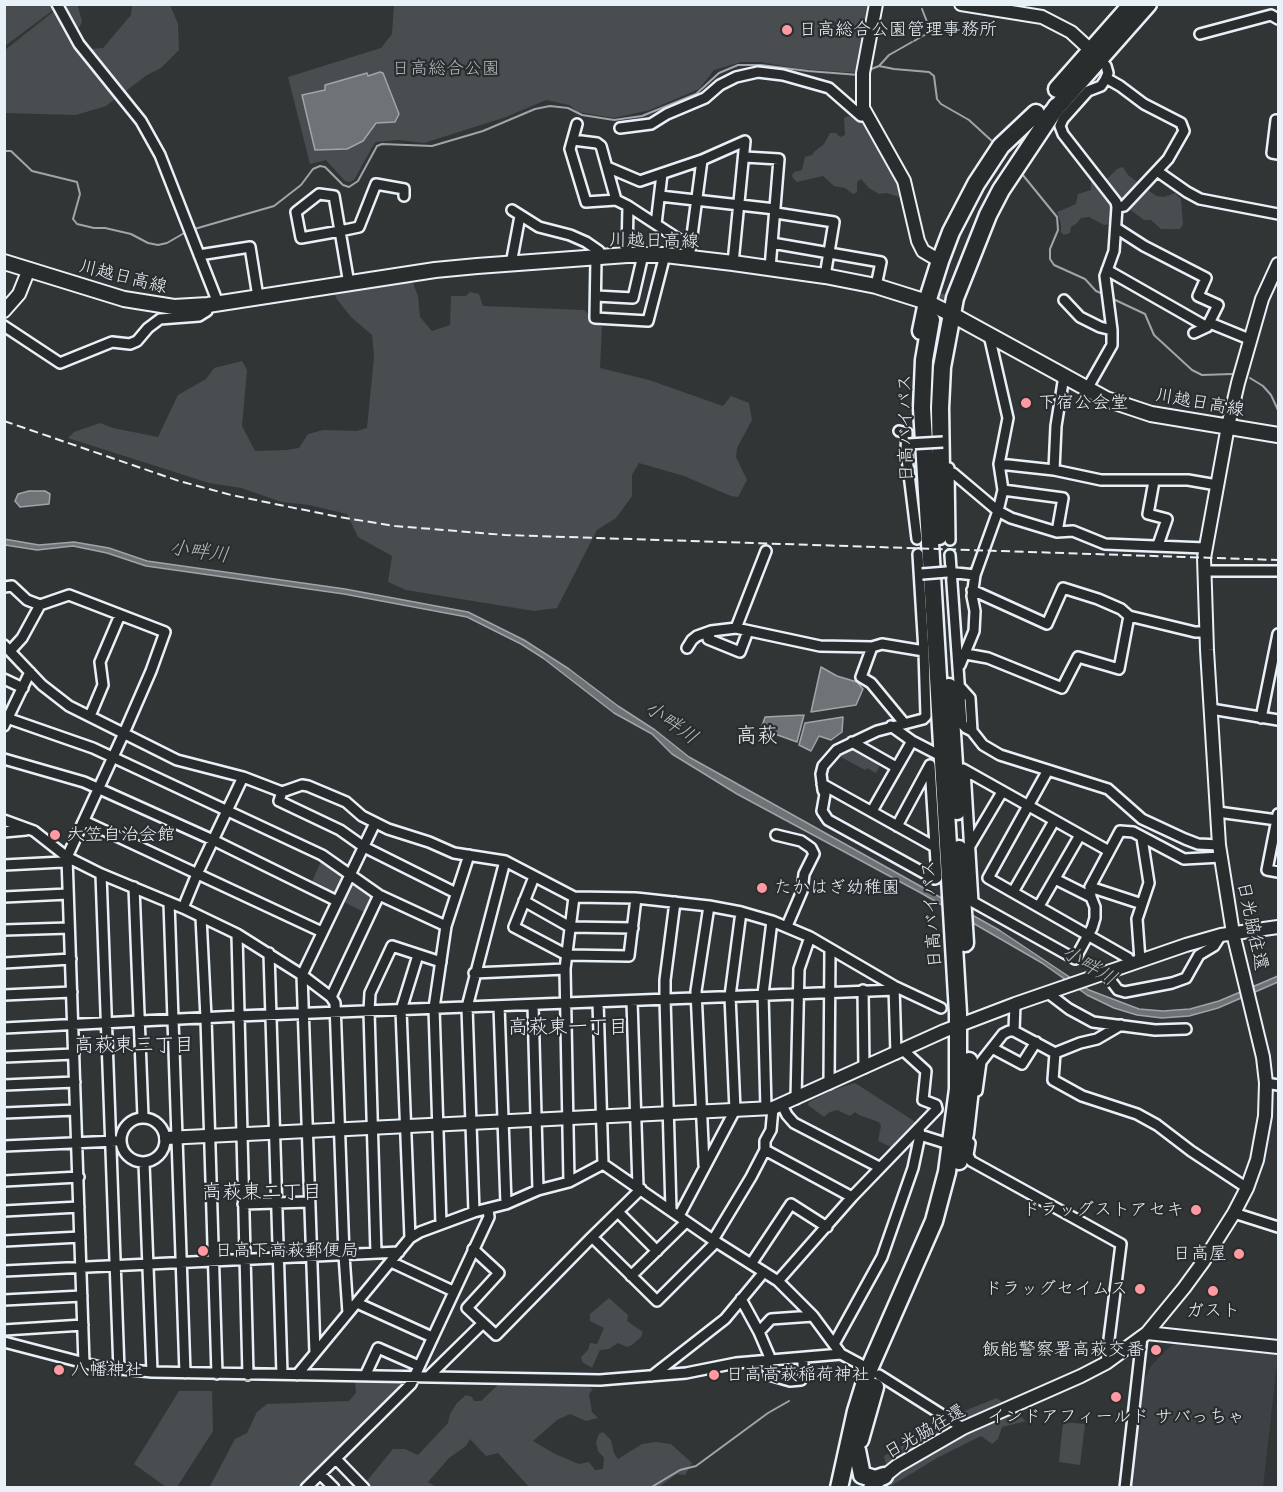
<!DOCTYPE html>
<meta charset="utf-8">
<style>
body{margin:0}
#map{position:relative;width:1283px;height:1492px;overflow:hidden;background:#323536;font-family:"Playpen Sans",sans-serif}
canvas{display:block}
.frame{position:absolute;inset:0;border:6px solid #e8f1f8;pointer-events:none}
</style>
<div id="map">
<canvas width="1283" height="1492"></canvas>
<div class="frame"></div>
</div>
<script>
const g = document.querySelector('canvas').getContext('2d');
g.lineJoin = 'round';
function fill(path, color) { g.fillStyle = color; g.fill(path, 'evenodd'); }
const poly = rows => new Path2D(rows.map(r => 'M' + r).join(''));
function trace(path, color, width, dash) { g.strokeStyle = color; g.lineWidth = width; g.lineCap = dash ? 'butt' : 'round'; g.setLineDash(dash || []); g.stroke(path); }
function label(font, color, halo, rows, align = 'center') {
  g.font = font + ' "Playpen Sans","Klee One",sans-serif'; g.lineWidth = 4.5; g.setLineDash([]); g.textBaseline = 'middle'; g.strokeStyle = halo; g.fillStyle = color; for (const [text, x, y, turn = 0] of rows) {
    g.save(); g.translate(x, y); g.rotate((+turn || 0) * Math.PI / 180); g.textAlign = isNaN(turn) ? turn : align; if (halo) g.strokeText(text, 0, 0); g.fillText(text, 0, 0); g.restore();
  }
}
const built = poly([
 [1177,1342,1278,1354,1263,1487,1129,1488,1141,1387,1151,1366,1166,1350]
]);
const green = poly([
 [5,4,49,5,53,10,5,46],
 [58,5,76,5,78,6,82,22,77,31,90,49,103,48,131,15,132,5,170,5,178,24,179,50,161,68,147,75,106,106,76,115,5,113,5,50,58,8],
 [394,5,870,5,858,73,802,69,760,62,741,62,714,70,699,89,650,110,614,118,578,112,569,105,546,100,506,117,424,143,398,140,376,142,374,144,354,180,350,182,345,181,326,160,310,164,288,77,381,48,392,34],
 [848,116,857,118,864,123,873,140,878,142,900,187,902,193,900,197,886,193,879,194,869,188,861,179,857,182,857,192,853,194,845,188,834,186,823,176,797,182,793,178,792,175,794,172,802,170,805,157,812,155,815,151,824,144,830,133,836,133,840,137,845,135,844,118],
 [1123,167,1128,175,1156,196,1164,197,1175,193,1181,199,1183,224,1180,229,1161,229,1151,220,1144,220,1121,203,1111,204,1110,224,1104,225,1089,217,1081,218,1077,223,1071,227,1070,233,1064,235,1061,232,1061,224,1057,212,1076,204,1078,194,1091,190,1091,183,1087,174,1105,181,1117,169],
 [398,283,413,283,418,296,420,317,432,331,450,325,451,296,466,296,470,292,479,294,483,306,584,310,602,327,600,368,649,380,723,406,731,396,749,403,752,420,737,448,736,457,747,480,738,497,731,496,684,476,639,463,632,475,632,496,616,518,597,530,557,608,534,611,406,590,388,582,392,556,358,537,347,514,309,505,282,502,241,488,209,483,68,438,74,432,100,423,113,428,158,437,178,395,206,379,214,368,242,361,247,370,242,426,255,451,287,450,299,448,308,434,323,430,357,431,367,428,374,357,372,335,351,317,336,298,334,291],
 [852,745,882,761,876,773,867,768,865,770,837,755],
 [321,861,340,874,343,878,335,896,311,884],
 [352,880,376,896,368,914,342,901],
 [855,1083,917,1123,893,1148,878,1141,881,1126,879,1122,859,1115,855,1112,850,1116,837,1110,830,1112,824,1117,808,1105,809,1102,833,1090],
 [609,1298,628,1315,627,1321,643,1332,641,1337,632,1345,627,1347,618,1343,609,1349,600,1350,592,1368,582,1362,581,1357,588,1350,590,1343,597,1344,604,1328,590,1321,590,1314],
 [375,1379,399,1380,402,1381,403,1388,385,1401,380,1411,341,1447,307,1487,209,1488,235,1439,247,1433,257,1412,267,1404,349,1401,356,1393,355,1380],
 [534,1381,552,1386,583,1385,593,1389,589,1394,592,1412,598,1418,586,1421,570,1414,557,1420,533,1441,555,1454,579,1464,589,1462,595,1470,603,1469,604,1458,598,1451,596,1442,599,1434,603,1432,611,1440,614,1453,618,1459,642,1444,656,1442,671,1444,692,1463,685,1475,677,1474,659,1487,529,1487,498,1453,486,1456,470,1439,466,1446,449,1458,428,1482,436,1487,371,1487,366,1482,393,1449,405,1449,418,1455,448,1423,450,1414,457,1403,466,1395,472,1397,474,1401,481,1401,501,1382],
 [179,1391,212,1391,213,1431,177,1487,166,1487,134,1464],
 [997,1398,1026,1421,1002,1427,998,1439,992,1444,981,1436,937,1458,891,1486,884,1456,969,1409],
 [1063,1422,1085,1424,1080,1465,1059,1462]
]);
const water = poly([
 [380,72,383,73,399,114,395,122,376,123,363,141,347,149,315,150,302,95,325,90,325,85,367,73,368,76,380,72],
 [29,491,45,491,50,494,49,504,20,507,15,501,18,494,29,491],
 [4,539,39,545,74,542,109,548,147,561,345,589,468,612,524,640,569,669,618,706,655,730,689,757,999,930,1089,990,1139,1009,1163,1011,1190,1009,1219,1001,1278,976,1278,982,1218,1008,1189,1016,1162,1018,1137,1015,1114,1008,1087,995,1042,963,921,893,737,794,672,754,652,734,614,713,543,658,521,644,467,617,344,594,146,566,107,553,73,546,37,550,5,545,4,539],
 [821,667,837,676,857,682,863,689,856,705,811,712,821,667],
 [804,715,797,742,761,729,765,717,804,715],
 [843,717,842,732,831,740,819,736,811,751,799,745,805,723,843,717]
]);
const stream = poly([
 [914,41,928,33,929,27,922,9],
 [879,66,894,69,929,72,934,76,937,99,941,104,969,120,993,142],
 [869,70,879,66,889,55,912,42],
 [4,151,11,151,32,171,77,182,80,194,73,219,77,224,94,228,105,228,131,234,148,243,158,245,167,243,186,232],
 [1022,174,1057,217,1058,230,1050,249,1050,259,1054,265,1085,279,1096,291,1103,294],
 [191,230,274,206,301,185,313,169,320,166,325,167,343,185,349,187,358,181,377,146,382,144,432,146,483,131,535,109,550,106,568,108,582,115,614,120,642,116,696,94,719,73,738,65,761,65,808,71,859,75],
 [1111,298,1145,314,1154,335,1192,370,1202,375,1232,374],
 [1250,378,1263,386,1271,395,1278,410],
 [650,1488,680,1470,696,1466,768,1413,789,1401]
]);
const highwayTunnel = poly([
 [940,324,947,295]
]);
const street = poly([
 [57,4,79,44,141,121,160,155,218,303],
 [1200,34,1271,15,1278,19],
 [1099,58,1106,66,1108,73,1105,80,1101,86,1088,91,1063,119,1060,126,1063,134,1116,202,1117,207,1124,206,1168,159,1184,131,1181,123,1144,104,1120,86,1106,78],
 [1278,120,1276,120,1272,153,1278,154],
 [577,124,570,149,586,202,616,200],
 [620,128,651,124,667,114,705,98,720,85,736,77,758,72,783,75,829,88,861,116,867,116],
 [573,140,597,143,601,146,616,200,628,206,627,255],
 [745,157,779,159,770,268],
 [607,167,640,181,702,160,745,141,733,263],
 [1157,171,1187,192,1200,199,1278,214],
 [660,196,775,209],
 [628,206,677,238,690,251],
 [512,210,539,227,570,235,586,242,599,251,602,257],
 [776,213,834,222,825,276],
 [656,224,662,174],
 [1116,228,1144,246,1206,278,1198,296,1218,305,1207,327,1194,333],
 [772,243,881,262,876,286],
 [199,255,250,247,258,297],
 [596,258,595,318,648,321,665,255],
 [689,258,702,160],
 [511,264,520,216],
 [1107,270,1207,327],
 [349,284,340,231,334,196,319,194,296,212,301,238,340,231,359,227,376,184,404,189,404,196],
 [596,296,633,298,643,255],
 [1064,300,1080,317,1100,327,1112,330],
 [1210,323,1249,339],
 [4,326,60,363,112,342,130,344,137,341,148,328,160,319,199,316,207,311,208,305],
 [1087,389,1112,345,1112,330,1105,276,1114,251,1117,207],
 [899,431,907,433,906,450,917,539],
 [999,464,1054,470,1101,480,1188,480,1217,485],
 [949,468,950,540],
 [1054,470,1056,426,1064,376],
 [953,473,998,511,1011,518,1057,532,1073,531,1105,544,1205,548],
 [1154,481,1148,514,1167,519,1158,545],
 [1003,490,1063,498,1057,532],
 [918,554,924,651],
 [950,555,962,724,966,728,972,731],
 [1204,571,1278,571],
 [947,572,975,575],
 [4,587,12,586,27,600,40,605,69,595,165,632,151,671,124,733,67,857,84,1363],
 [972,590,1047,624,1063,588,1098,599,1121,609,1129,616,1195,632,1206,632],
 [736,628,766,551],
 [748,631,740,652,708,639,711,631,736,628,820,646,872,647,882,644,924,651,926,716,923,719,877,731,837,750,823,766,821,774,823,790,825,794,822,811,828,820,935,879,937,878,930,765],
 [4,645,42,685,69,706,177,760,243,777,282,792,302,785,308,786,346,802,362,816,388,829,429,842,454,853,505,861,574,897,636,898,709,906,741,912,772,921,810,937,894,986,941,1008],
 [872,647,861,677,871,683,904,723],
 [687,648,692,640,697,636,711,631],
 [11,650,22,638,40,605],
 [966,654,988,658,1062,688,1078,657,1119,669,1129,616],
 [960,665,974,631,975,611,972,596,975,575,998,511,1003,490,999,464,1008,418,989,335],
 [4,679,23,688],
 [961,688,970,698,972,731,983,745,1000,755,1108,789,1142,819,1185,839,1198,844,1219,845],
 [1211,709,1278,720],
 [90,716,103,685,100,662,120,615],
 [4,717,93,748,322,855,379,895,446,926],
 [1261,718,1278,634],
 [4,726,30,672],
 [891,726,912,741,943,757],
 [852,742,896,767],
 [4,759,84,782,213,840,337,901],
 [963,769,1109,851],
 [965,770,973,902,1075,959,1092,928,1095,918,1095,907,1091,897,1090,887,1120,831,1133,832,1184,859,1221,857],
 [1048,770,988,878,1128,958,1132,963],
 [822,784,935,847],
 [282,792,279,801,340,830,364,847,456,893],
 [872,811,912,741],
 [1218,812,1277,820],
 [1278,814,1267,870,1278,872],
 [4,820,34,831,67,857,101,874,183,908,237,934,302,975,331,997,335,1003,344,1255,348,1313],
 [84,821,322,932],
 [897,826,930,765],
 [4,832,26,830],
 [776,835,801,841,811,848,814,854,804,874,802,891,787,926],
 [970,846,1002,792],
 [4,865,63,862,67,857],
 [101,874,119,1370],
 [534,877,514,927,567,955,629,956,636,898],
 [1055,879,1091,897],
 [134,887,143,1117],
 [1090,887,1142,904],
 [1013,892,1054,821],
 [4,897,68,894],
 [524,901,570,927,633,928],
 [169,902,185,1373],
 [1039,906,1080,835],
 [183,908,197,874,243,777],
 [201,917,206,1018,217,1374],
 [4,930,69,928],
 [237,934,248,1375],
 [269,953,282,1374],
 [1140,960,1137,919,1149,883,1142,838],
 [4,963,71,959],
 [474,973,565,969],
 [1105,973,1118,990,1125,992,1172,983,1186,978,1199,955,1214,946,1221,935],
 [894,986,896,1054],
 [863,990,864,1068],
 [1048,993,1069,1009,1093,1022,1155,1030,1186,1029],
 [4,995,72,992],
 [331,997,379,895],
 [632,1001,638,1187],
 [598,1002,603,1164],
 [533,1005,538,1190],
 [499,1006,506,1204],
 [4,1028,238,1016,895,990],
 [1014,1031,1055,1053,1053,1080,1082,1096,1137,1114,1157,1125,1191,1151,1247,1188],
 [992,1048,1022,1064,1036,1042],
 [1055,1053,1080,1043,1097,1039,1121,1025],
 [4,1057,74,1054],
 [1266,1083,1278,1085],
 [829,1084,830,949],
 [4,1085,75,1082],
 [977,1091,981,1062,1003,1034,1009,1031,1014,1031,1015,1004],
 [796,1099,799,969,810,937],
 [782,1105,787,1115,794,1123,879,1167],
 [766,1109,763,994,772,921],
 [4,1113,75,1110],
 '121 1140a22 22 0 1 1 44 0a22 22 0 1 1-44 0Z',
 [919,1129,920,1135,952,1145],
 [970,1143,968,1155,971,1161,1121,1244,1106,1363],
 [4,1146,116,1141],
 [765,1150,852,1197],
 [144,1163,152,1372],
 [704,1165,696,991,709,906],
 [4,1181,79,1177],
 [569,1182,565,969,574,897],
 [641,1189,592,1237,657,1301,716,1242],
 [243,1204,309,1202],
 [671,1210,665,998,665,980,675,902],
 [4,1211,79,1207],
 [474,1212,467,1007,505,861],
 [618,1212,657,1251],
 [1234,1213,1278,1227],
 [679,1216,735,1110,730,996,741,912],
 [441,1224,434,1008,446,926,469,855],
 [410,1238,401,1010,418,955],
 [713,1240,751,1177,765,1150,765,1141,771,1130,773,1108],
 [4,1241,80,1237],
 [376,1253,369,1011,370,993,392,946,441,962],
 [391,1262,453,1291],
 [751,1264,791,1204,827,1227],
 [4,1271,399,1252],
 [631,1276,686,1222],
 [778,1281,852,1197,937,1109,936,1105,923,1100,926,1071,904,1051],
 [741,1299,759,1332,771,1360],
 [4,1300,82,1296],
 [357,1303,432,1337],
 [483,1323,496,1335,592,1237],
 [4,1330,83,1325],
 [759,1332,771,1319,813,1316],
 [4,1342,100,1367,152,1372,600,1380,686,1373,736,1363,841,1354,869,1369],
 [834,1344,882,1257,913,1168,920,1135],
 [315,1353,302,975,375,823],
 [767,1360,769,1375,790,1381,801,1380,803,1377,803,1358],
 [297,1375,410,1238,420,1232,474,1212,506,1204,538,1190,569,1182,603,1164,713,1240,778,1281,813,1316,841,1354],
 [879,1375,963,1428],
 [365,1376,378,1348,419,1366],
 [429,1376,483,1323,467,1308,499,1273,473,1249],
 [652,1376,725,1319,764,1272],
 [336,1459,364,1488],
 [320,1474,334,1488],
 [306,1488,411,1384,489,1217,488,1209],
 [1125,1488,1142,1337]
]);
const secondary = poly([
 [876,4,863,73,863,108,904,181,918,241,923,251,940,261],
 [961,4,1042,17,1071,32,1096,55],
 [4,311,19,294,29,269],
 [166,1138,773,1108,944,1031,1015,1004,1186,945,1221,935,1278,927],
 [1147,1333,1278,1347],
 [870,1488,897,1466,963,1428,1081,1376,1106,1363,1147,1333,1184,1288,1203,1262,1234,1213,1247,1188,1257,1160,1265,1116,1266,1083,1263,1057,1233,933,1219,845,1207,650,1204,558,1228,426,1238,383,1262,299,1278,264]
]);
const primary = poly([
 [4,262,124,299,174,307,208,305,435,270,477,266,627,255,665,255,733,263,825,276,876,286,927,302,951,314,1106,399,1151,414,1278,435]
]);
const highway = poly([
 [1057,89,1132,4],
 [1051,114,1148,4],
 [921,331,927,302,940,261,951,232,976,184,1001,146,1036,113],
 [939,536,941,469,940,408,942,367,955,298,988,215,1001,190,1057,106],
 [949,687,957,811],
 [959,849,965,943],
 [959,1161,965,1133,970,1089,969,1061],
 [860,1440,875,1387],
 [857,1450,862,1475,875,1479,884,1476],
 [839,1488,856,1411,869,1369,934,1221,947,1172,958,1089,958,1013,922,408,924,360,931,320]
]);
const rail = poly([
 [4,421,179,481,231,495,339,517,395,526,505,535,1278,560]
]);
const streetBridge = poly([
 [908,444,943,442],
 [922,574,947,572]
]);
const markers = [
 [787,30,6,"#ff9aa2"],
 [1026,403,6,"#ff9aa2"],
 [55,835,6,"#ff9aa2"],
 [762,888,6,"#ff9aa2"],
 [1196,1210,6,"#ff9aa2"],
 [203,1251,6,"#ff9aa2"],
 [1239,1254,6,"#ff9aa2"],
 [1140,1289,6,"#ff9aa2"],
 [1213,1291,6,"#ff9aa2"],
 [1156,1350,6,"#ff9aa2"],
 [59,1370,6,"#ff9aa2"],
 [714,1375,6,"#ff9aa2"],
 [1116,1397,6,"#ff9aa2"]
];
const poiNames = [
 ["日高総合公園管理事務所",799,30],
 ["下宿公会堂",1038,403],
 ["大笠自治会館",67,835],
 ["たかはぎ幼稚園",774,888],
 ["ドラッグストアセキ",1184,1210,"right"],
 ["日高下高萩郵便局",215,1251],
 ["日高屋",1227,1254,"right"],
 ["ドラッグセイムス",1128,1289,"right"],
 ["ガスト",1213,1311,"center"],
 ["飯能警察署高萩交番",1144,1350,"right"],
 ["八幡神社",71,1370],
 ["日高高萩稲荷神社",726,1375],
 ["インドアフィールド サバっちゃ",1116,1417,"center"]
];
const parkNames = [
 ["日高総合公園",446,69]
];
const streetNames = [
 ["川越日高線",654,241,1],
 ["川越日高線",123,277,14],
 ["川越日高線",1200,403,10],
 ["日高バイパス",906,428,-91],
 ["日高バイパス",932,914,-94],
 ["日光脇往還",1252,926,78],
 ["日光脇往還",925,1432,-30]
];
const waterNames = [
 ["小畔川",199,552,8],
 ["小畔川",671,723,35],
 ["小畔川",1089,966,31]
];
const neighbourhoodNames = [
 ["高萩東一丁目",568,1027],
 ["高萩東三丁目",134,1045],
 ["高萩東二丁目",262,1192]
];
const quarterNames = [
 ["高萩",757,736]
];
fill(built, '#3f4244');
fill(green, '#494d4f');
fill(water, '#6e7376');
trace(water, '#9fa5aa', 1.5);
trace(stream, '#9fa5aa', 2);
trace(highwayTunnel, '#4d5153', 16, [16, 8]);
trace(street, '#e8f1f8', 14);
trace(secondary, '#e8f1f8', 16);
trace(primary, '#e8f1f8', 18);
trace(highway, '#e8f1f8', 21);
trace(street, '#2a2d2e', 9);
trace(secondary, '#2a2d2e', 12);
trace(primary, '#2a2d2e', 14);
trace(highway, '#2a2d2e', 16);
trace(rail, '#e8f1f8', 2, [9, 4.5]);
trace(streetBridge, '#e8f1f8', 14, []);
trace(streetBridge, '#2a2d2e', 9);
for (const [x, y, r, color] of markers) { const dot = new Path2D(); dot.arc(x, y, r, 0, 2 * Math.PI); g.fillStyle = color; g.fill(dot); trace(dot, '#2a2d2e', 2); }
label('18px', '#e8f1f8', '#2a2d2e', poiNames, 'left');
label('18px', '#b0b8bd', '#2a2d2e', parkNames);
label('18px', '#e8f1f8', '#2a2d2e', streetNames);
label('italic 20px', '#b1b8be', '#2a2d2e', waterNames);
label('20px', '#e8f1f8', '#2a2d2e', neighbourhoodNames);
label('21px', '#e8f1f8', '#2a2d2e', quarterNames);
</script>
